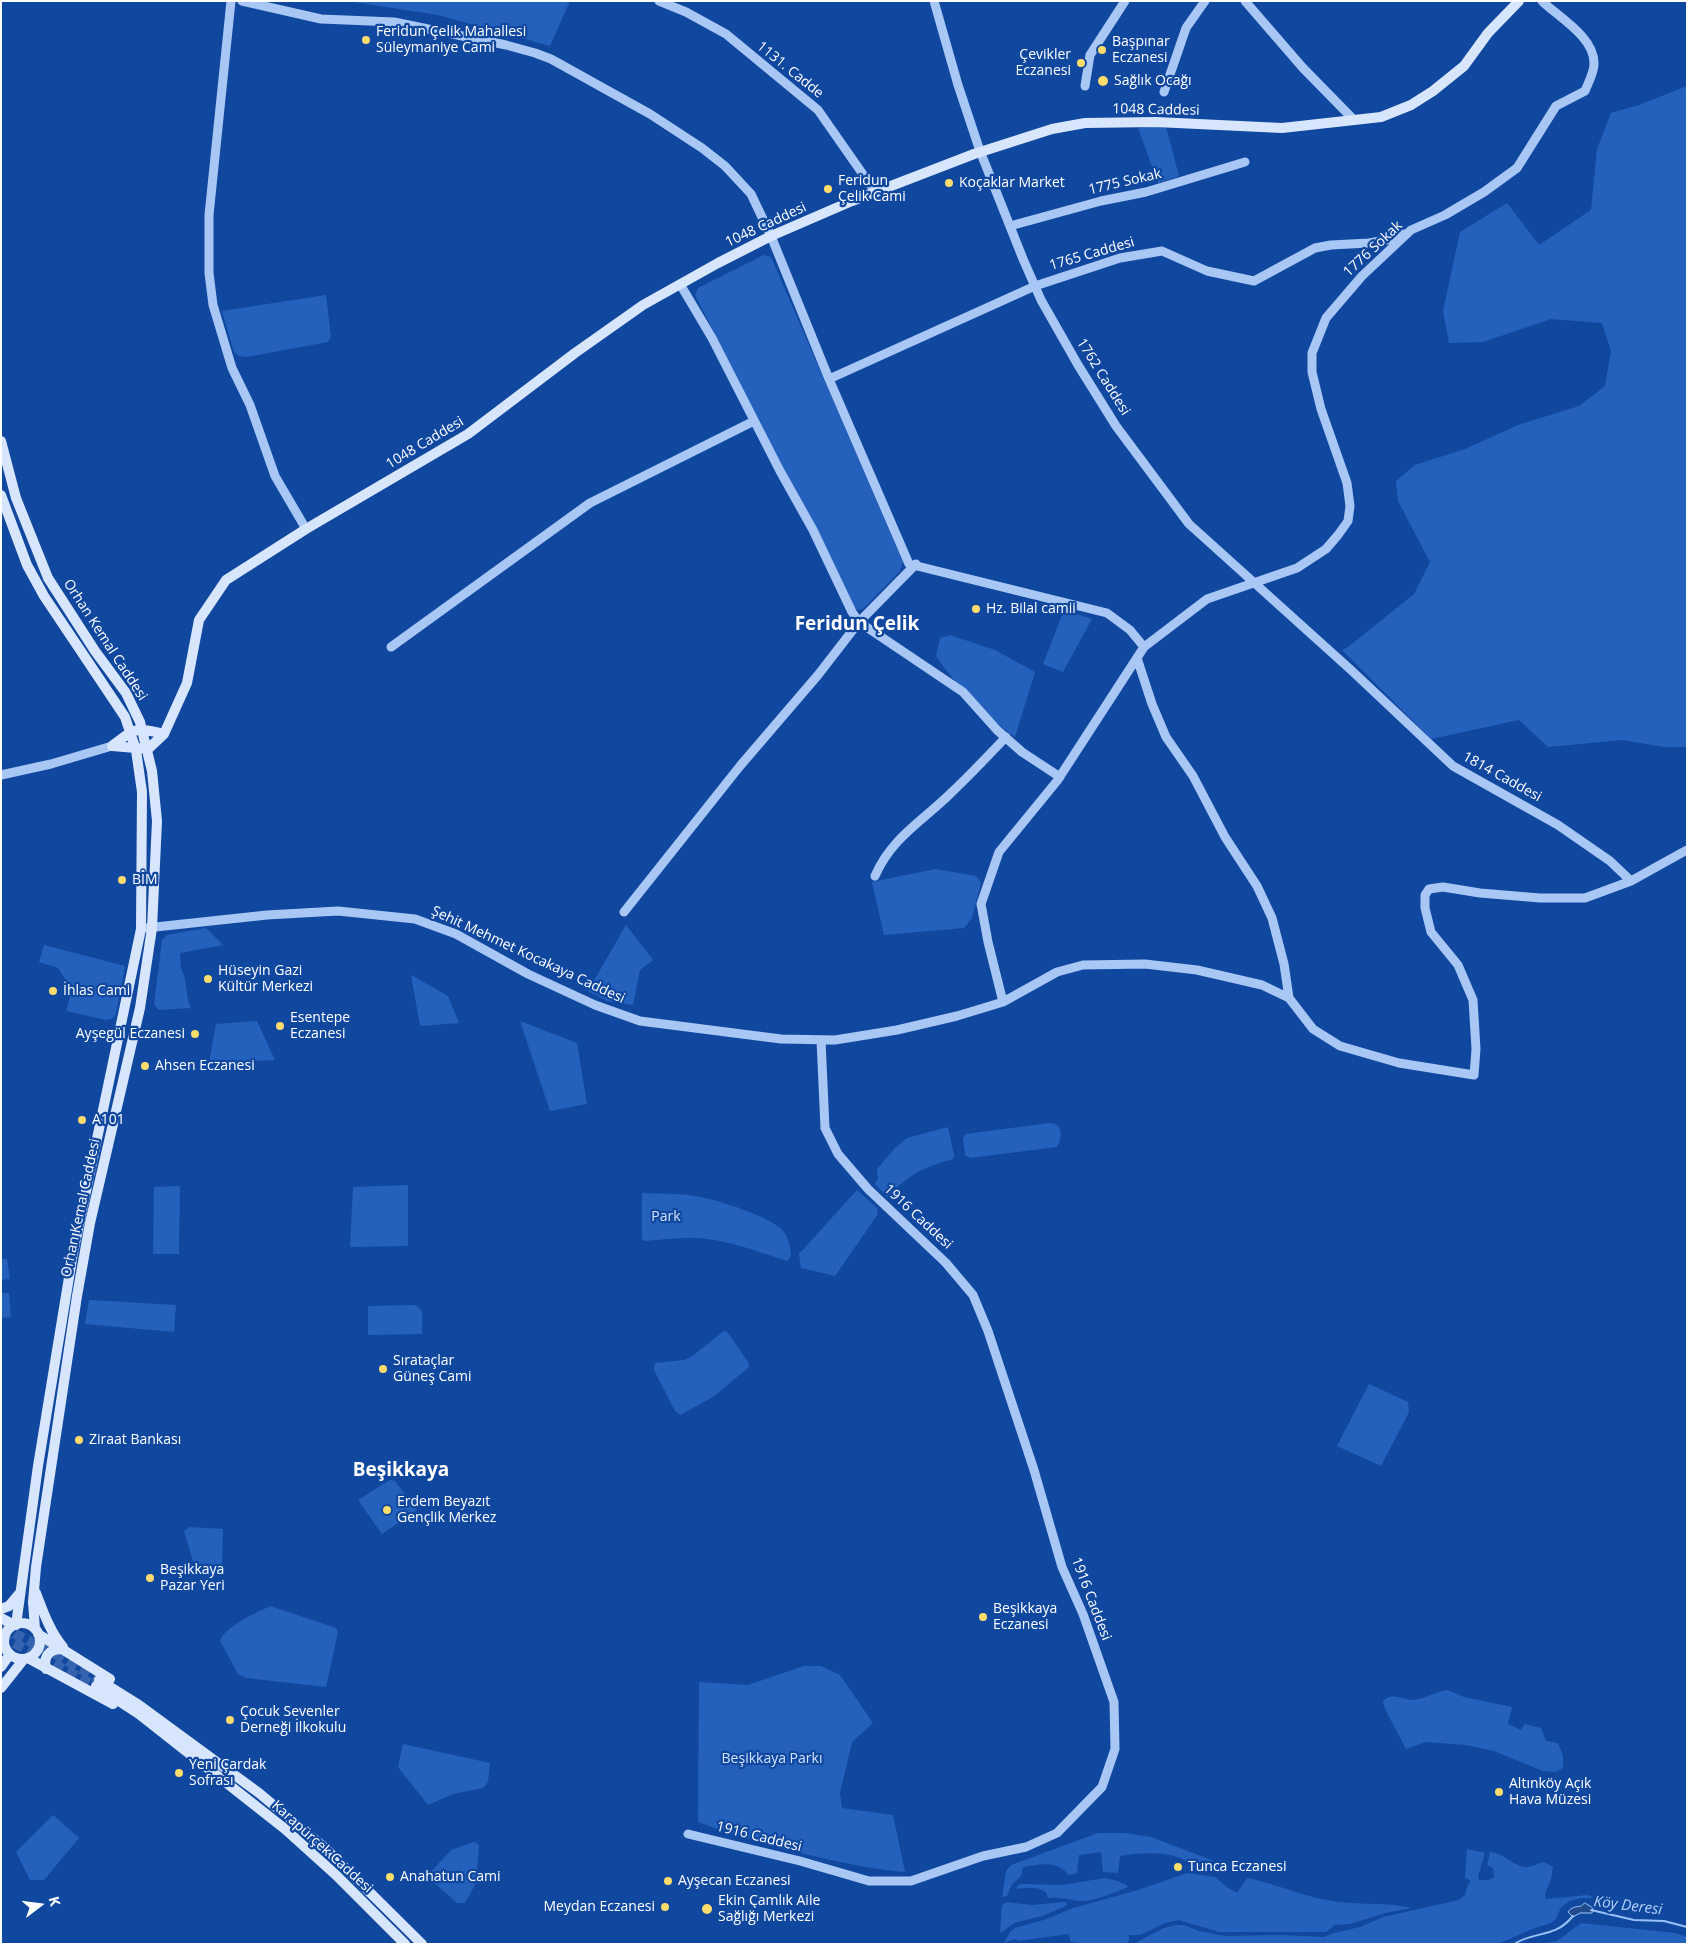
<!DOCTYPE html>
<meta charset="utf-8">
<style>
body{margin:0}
#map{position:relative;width:1688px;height:1945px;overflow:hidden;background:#11489f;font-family:"Open Sans",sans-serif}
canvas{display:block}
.frame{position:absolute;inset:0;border:2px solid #fff;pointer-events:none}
.north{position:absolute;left:15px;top:1880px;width:50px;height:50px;-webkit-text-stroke:4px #11489f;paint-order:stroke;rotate:75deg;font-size:14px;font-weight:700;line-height:20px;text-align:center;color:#fff}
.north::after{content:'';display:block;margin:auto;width:18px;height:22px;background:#fff;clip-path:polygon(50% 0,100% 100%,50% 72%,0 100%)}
</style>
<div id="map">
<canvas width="1688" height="1945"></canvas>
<div class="frame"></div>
<div class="north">K</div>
</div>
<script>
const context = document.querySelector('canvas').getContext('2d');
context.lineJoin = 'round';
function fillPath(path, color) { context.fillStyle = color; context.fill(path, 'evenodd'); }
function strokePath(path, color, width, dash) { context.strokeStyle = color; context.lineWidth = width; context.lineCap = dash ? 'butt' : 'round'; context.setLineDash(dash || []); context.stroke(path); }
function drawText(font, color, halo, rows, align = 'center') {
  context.font = font + ' "Open Sans",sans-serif'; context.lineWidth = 4.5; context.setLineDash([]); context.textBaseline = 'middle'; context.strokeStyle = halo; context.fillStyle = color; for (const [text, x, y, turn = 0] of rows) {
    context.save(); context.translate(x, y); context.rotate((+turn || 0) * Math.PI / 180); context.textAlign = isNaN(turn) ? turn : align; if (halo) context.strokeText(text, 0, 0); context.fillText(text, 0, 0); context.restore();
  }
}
const green = new Path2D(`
 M347 1H570L550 46 438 15Z
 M1687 86V747H1664L1622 740 1548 747 1519 720 1431 739 1342 650 1348 647 1414 594 1430 562 1398 501 1396 481 1415 465 1465 449 1518 425 1579 406 1605 386 1611 351 1602 323 1551 319 1483 342 1449 343 1443 311 1460 232 1507 203 1539 245 1591 210 1597 149 1611 113 1639 105Z
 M1166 127 1179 176 1158 183 1138 128Z
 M764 255 771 257 903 562 900 571 863 609 856 610 695 295 698 288Z
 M326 295 331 337 328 342 246 357 239 356 234 352 222 311Z
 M1064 610 1092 619 1063 672 1043 664Z
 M950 635 995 650 1035 672 1015 737C985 716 957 687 936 656L940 638Z
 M935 869 976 876 981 883 972 918 964 928 884 935 872 882Z
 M626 925 653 960 640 970 633 1005 607 1001 588 991Z
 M206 928 223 945 180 953 181 970C188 978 185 996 191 1008L159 1010 154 1005 162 940 167 935Z
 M44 945 125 966 116 1014 112 1019 106 1020 66 1011 72 990 58 968 39 962Z
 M411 975 448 996 459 1023 420 1026Z
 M257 1021 275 1060 209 1063 216 1024Z
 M520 1021 577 1043 587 1104 550 1111Z
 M1049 1123C1063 1123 1063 1137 1057 1147L970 1158 965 1155 963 1138 966 1134Z
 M948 1127 954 1155 953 1159C921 1168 910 1174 887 1197L875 1184 878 1178 877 1169 895 1148 907 1138Z
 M408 1185V1246L350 1247 353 1187Z
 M180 1186 179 1254H153L154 1187Z
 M857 1190 877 1208 878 1214 835 1276 801 1268 799 1254Z
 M642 1193C661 1194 682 1193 700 1197 718 1200 772 1217 783 1231 788 1237 791 1248 791 1256L787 1261C759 1252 725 1239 696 1238 680 1237 662 1240 645 1241L642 1239Z
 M1 1259H7L10 1279 1 1280Z
 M1 1293H9L11 1317 1 1318Z
 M89 1300 176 1305 174 1332 85 1324Z
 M416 1305 422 1311V1334L368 1335V1306Z
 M724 1331 728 1333 748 1362 749 1367 713 1397 680 1415 675 1411 654 1370 655 1363 684 1360 691 1357Z
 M1369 1384 1408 1402 1409 1412 1381 1466 1337 1446Z
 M390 1480 395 1481 417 1510 382 1534 358 1500Z
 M190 1527 223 1529 222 1567 197 1575 184 1531Z
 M270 1606 336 1628 338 1632 326 1687 246 1678 238 1674 220 1641C225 1626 256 1613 270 1606Z
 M804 1666H821L840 1675 873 1723 852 1742 840 1793 842 1808 893 1815 905 1872C877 1870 850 1864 822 1858 780 1848 739 1837 698 1822L699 1682 748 1685Z
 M1448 1690 1464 1697 1512 1707 1508 1724 1521 1730 1525 1724 1541 1728 1546 1741 1558 1743 1563 1756V1768L1555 1772 1543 1771 1494 1751 1466 1745 1426 1742 1406 1749 1386 1711 1383 1702C1390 1691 1403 1700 1413 1700 1426 1699 1436 1691 1448 1690Z
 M403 1744 490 1763 488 1782 483 1788 453 1794 428 1805 398 1767Z
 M53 1815 79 1838 44 1880H30L16 1852Z
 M1098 1833H1124L1151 1837 1214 1861H1201L1190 1866C1179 1849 1138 1853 1120 1856L1118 1873 1103 1872 1101 1852 1079 1855 1077 1873 1069 1875C1057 1860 1041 1864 1023 1867L1021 1876 1012 1884 1007 1896 1002 1897 1006 1871 1011 1865Z
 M474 1842 479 1845 476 1883 465 1903H457L430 1879 431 1872 451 1850Z
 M1467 1849 1485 1853 1478 1876 1479 1880H1488L1494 1877 1493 1868 1487 1865 1490 1852C1505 1853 1514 1868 1528 1867 1533 1866 1539 1863 1544 1862L1553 1867 1551 1879 1545 1894 1546 1899 1588 1895 1593 1897 1591 1898H1581L1570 1901 1561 1907 1556 1919 1551 1923 1532 1929 1498 1944H1133L1164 1928 1176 1925H1184L1199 1931 1225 1936 1283 1935 1324 1937 1334 1933 1360 1927 1383 1917 1459 1900 1465 1895 1468 1884 1470 1883V1880L1465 1878Z
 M1187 1873 1215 1877 1228 1888 1237 1893 1247 1878C1278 1884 1306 1898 1338 1902 1362 1905 1387 1902 1411 1908L1385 1913 1350 1924 1335 1925 1326 1932H1219L1179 1920 1165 1923 1140 1935H1129V1941L1125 1944H1076L1075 1942H1071L1068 1934 1018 1941 1015 1939 1004 1943 1010 1932 1015 1928 1047 1919 1073 1908 1138 1890Z
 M1105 1878 1118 1881 1128 1886 1126 1888C1114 1893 1092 1902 1080 1901 1068 1900 1062 1897 1048 1898L1046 1892C1036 1886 1027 1888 1016 1889L1018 1885 1022 1884 1062 1885Z
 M1006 1902 1032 1905 1065 1902 1067 1904 1066 1906 1042 1916 1014 1923 1001 1933 1000 1932 1002 1906Z
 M1581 1923 1675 1933 1687 1937V1944H1537L1557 1941Z`);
const water = new Path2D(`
 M1585 1903 1593 1908 1592 1913H1580L1573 1917 1568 1912C1571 1907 1576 1907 1581 1906Z`);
const stream = new Path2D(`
 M1591 1910 1634 1920 1664 1921 1687 1927
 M1514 1944C1537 1930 1554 1939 1573 1916`);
const secondaryTunnel = new Path2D(`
 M1 1627 59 1656 99 1680
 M1 1636 96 1686`);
const tertiary = new Path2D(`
 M231 1 209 215V273L213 305 232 368 250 405 275 476 306 529
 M242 1 321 19 394 22 506 45 535 53 551 59 650 114 702 148 725 166 751 194 771 236 829 379 909 564 1107 613 1130 630 1144 647
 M659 1 686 12 726 34 818 110 876 193
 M934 1 958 85 980 151 1023 259 1041 300 1078 365 1116 426 1189 524 1351 670 1453 766 1558 825 1610 861 1631 881
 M1245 1 1303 68 1354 120
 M1085 86 1090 55 1125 1
 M1164 92 1186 28 1205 1
 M1010 226 1101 201 1146 192 1245 162
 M680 284 712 338 780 471 813 530 852 612 859 622 963 692 997 730 1022 752 1060 777
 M829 379 1035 286 1120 258 1162 251 1207 271 1254 281 1315 248 1331 245 1369 243 1392 239 1404 234
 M391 647 590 503 754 421
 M1137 658 1152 704 1166 737 1193 776 1225 837 1257 886 1272 918 1284 964 1289 998
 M1 775 51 764 112 746
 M875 876C892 837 923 821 952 792 970 775 988 756 1006 737
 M624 912 740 766 818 675 859 622 916 564
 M146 928 267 915 338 911 415 919 456 934 528 974 595 1005 640 1021 781 1039 835 1040 897 1030 957 1016 1003 1002 1057 972 1083 965 1145 964 1197 970 1262 985 1289 998 1313 1029 1340 1046 1399 1063 1474 1075 1476 1049 1473 1000 1458 965 1431 932 1425 908V895L1429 889 1443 887 1480 893 1540 898H1585L1631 881 1687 850
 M1003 1002 988 942 981 904 999 852 1057 781 1144 647 1207 599 1297 568 1326 549 1338 535 1348 521 1350 506 1347 483 1321 409 1312 372V353L1326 318 1362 276 1411 230 1445 215 1484 192 1517 168 1556 106 1585 91C1588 83 1594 73 1594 64 1595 37 1558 17 1542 1
 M688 1834 800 1861 869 1881H911L983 1856 1026 1847 1057 1833 1102 1787 1115 1749 1114 1702 1083 1614 1062 1567 1034 1470 988 1331 973 1295 946 1263 868 1189 838 1154 825 1128 821 1040`);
const secondary = new Path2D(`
 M1 441 16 498 48 578 95 651 126 693 140 722 152 771 157 821 152 928 140 1008 90 1223 77 1296 36 1567 33 1602 35 1629
 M1 495 27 565 44 596 125 717 136 750 142 792 141 929 73 1253 38 1466 16 1625
 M112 746 148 749 164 734 187 683 199 620 226 580 306 529 468 434 575 353 643 305 718 263 771 236 852 201 974 154 1052 129 1085 123 1156 122 1282 128 1381 117 1411 105 1433 91 1464 66 1488 33 1519 1
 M112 746C135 728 135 727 164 734
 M36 1593C43 1611 50 1632 63 1647
 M1 1609 9 1606 19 1594
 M1 1618 14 1625
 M4 1641a18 18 0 1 1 36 0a18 18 0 1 1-36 0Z
 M38 1634 110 1679
 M28 1658 113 1704
 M1 1667 10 1654
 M46 1669C43 1657 49 1649 61 1649
 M99 1680 139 1705 259 1793 325 1848 422 1944
 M96 1686 139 1714 285 1829 336 1875 405 1944
 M1 1688 24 1659`);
const markers = [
 [366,40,5,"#ffdc6b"],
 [1102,50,5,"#ffdc6b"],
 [1081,63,5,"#ffdc6b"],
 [1103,81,6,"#ffdc6b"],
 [949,183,5,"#ffdc6b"],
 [828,189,5,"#ffdc6b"],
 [976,609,5,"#ffdc6b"],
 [122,880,5,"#ffdc6b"],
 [208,979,5,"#ffdc6b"],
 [53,991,5,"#ffdc6b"],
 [280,1026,5,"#ffdc6b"],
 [195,1034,5,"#ffdc6b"],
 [145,1066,5,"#ffdc6b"],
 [82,1120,5,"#ffdc6b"],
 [383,1369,5,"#ffdc6b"],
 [79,1440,5,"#ffdc6b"],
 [387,1510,5,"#ffdc6b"],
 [150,1578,5,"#ffdc6b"],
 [983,1617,5,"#ffdc6b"],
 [230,1720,5,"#ffdc6b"],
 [179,1773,5,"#ffdc6b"],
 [1499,1792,5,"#ffdc6b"],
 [1178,1867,5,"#ffdc6b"],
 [390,1877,5,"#ffdc6b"],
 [668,1881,5,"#ffdc6b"],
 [665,1907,5,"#ffdc6b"],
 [707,1909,6,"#ffdc6b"]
];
const poiNames = [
 ["Feridun Çelik Mahallesi",376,32],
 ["Süleymaniye Cami",376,48],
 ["Başpınar",1112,42],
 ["Eczanesi",1112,58],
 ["Çevikler",1071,55,"right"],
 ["Eczanesi",1071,71,"right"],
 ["Sağlık Ocağı",1114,81],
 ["Feridun",838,181],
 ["Çelik Cami",838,197],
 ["Koçaklar Market",959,183],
 ["Hz. Bilal camii",986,609],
 ["BİM",132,880],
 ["Hüseyin Gazi",218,971],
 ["Kültür Merkezi",218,987],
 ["İhlas Cami",63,991],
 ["Esentepe",290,1018],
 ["Eczanesi",290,1034],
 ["Ayşegül Eczanesi",185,1034,"right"],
 ["Ahsen Eczanesi",155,1066],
 ["A101",92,1120],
 ["Sırataçlar",393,1361],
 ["Güneş Cami",393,1377],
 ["Ziraat Bankası",89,1440],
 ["Erdem Beyazıt",397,1502],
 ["Gençlik Merkez",397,1518],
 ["Beşikkaya",160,1570],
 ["Pazar Yeri",160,1586],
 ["Beşikkaya",993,1609],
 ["Eczanesi",993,1625],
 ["Çocuk Sevenler",240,1712],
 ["Derneği İlkokulu",240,1728],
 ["Yeni Çardak",189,1765],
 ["Sofrası",189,1781],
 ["Altınköy Açık",1509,1784],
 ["Hava Müzesi",1509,1800],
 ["Tunca Eczanesi",1188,1867],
 ["Anahatun Cami",400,1877],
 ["Ayşecan Eczanesi",678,1881],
 ["Ekin Çamlık Aile",718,1901],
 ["Sağlığı Merkezi",718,1917],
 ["Meydan Eczanesi",655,1907,"right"]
];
const streetNames = [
 ["1131. Cadde",790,70,39],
 ["1048 Caddesi",1156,110,1],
 ["1775 Sokak",1125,182,-13],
 ["1048 Caddesi",766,225,-25],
 ["1776 Sokak",1373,249,-43],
 ["1765 Caddesi",1092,254,-16],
 ["1762 Caddesi",1103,377,58],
 ["1048 Caddesi",425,443,-31],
 ["Orhan Kemal Caddesi",105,640,57],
 ["1814 Caddesi",1502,777,29],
 ["Şehit Mehmet Kocakaya Caddesi",528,955,25],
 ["Orhan Kemal Caddesi",81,1208,-78],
 ["1916 Caddesi",918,1217,43],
 ["1916 Caddesi",1091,1599,69],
 ["1916 Caddesi",759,1837,14],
 ["Karapürçek Caddesi",322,1847,42]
];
const parkNames = [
 ["Park",666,1217],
 ["Beşikkaya Parkı",772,1759]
];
const waterNames = [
 ["Köy Deresi",1628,1906,7]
];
const districtNames = [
 ["Feridun Çelik",857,625],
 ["Beşikkaya",401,1471]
];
fillPath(green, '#2461bd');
fillPath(water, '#224b8c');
strokePath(water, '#99c1f8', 1);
strokePath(stream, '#99c1f8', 2);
strokePath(secondaryTunnel, '#3563ad', 10, [10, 5]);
strokePath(tertiary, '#a8c7f5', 9);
strokePath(secondary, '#d8e6fd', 10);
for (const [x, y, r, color] of markers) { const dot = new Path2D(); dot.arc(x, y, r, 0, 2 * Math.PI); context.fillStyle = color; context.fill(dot); strokePath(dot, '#11489f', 2); }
drawText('14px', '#fff', '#11489f', poiNames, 'left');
drawText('14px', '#fff', '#11489f', streetNames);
drawText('14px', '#d0e3fe', '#11489f', parkNames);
drawText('italic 15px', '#b4d1fb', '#11489f', waterNames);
drawText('bold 19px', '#fff', '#11489f', districtNames);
</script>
